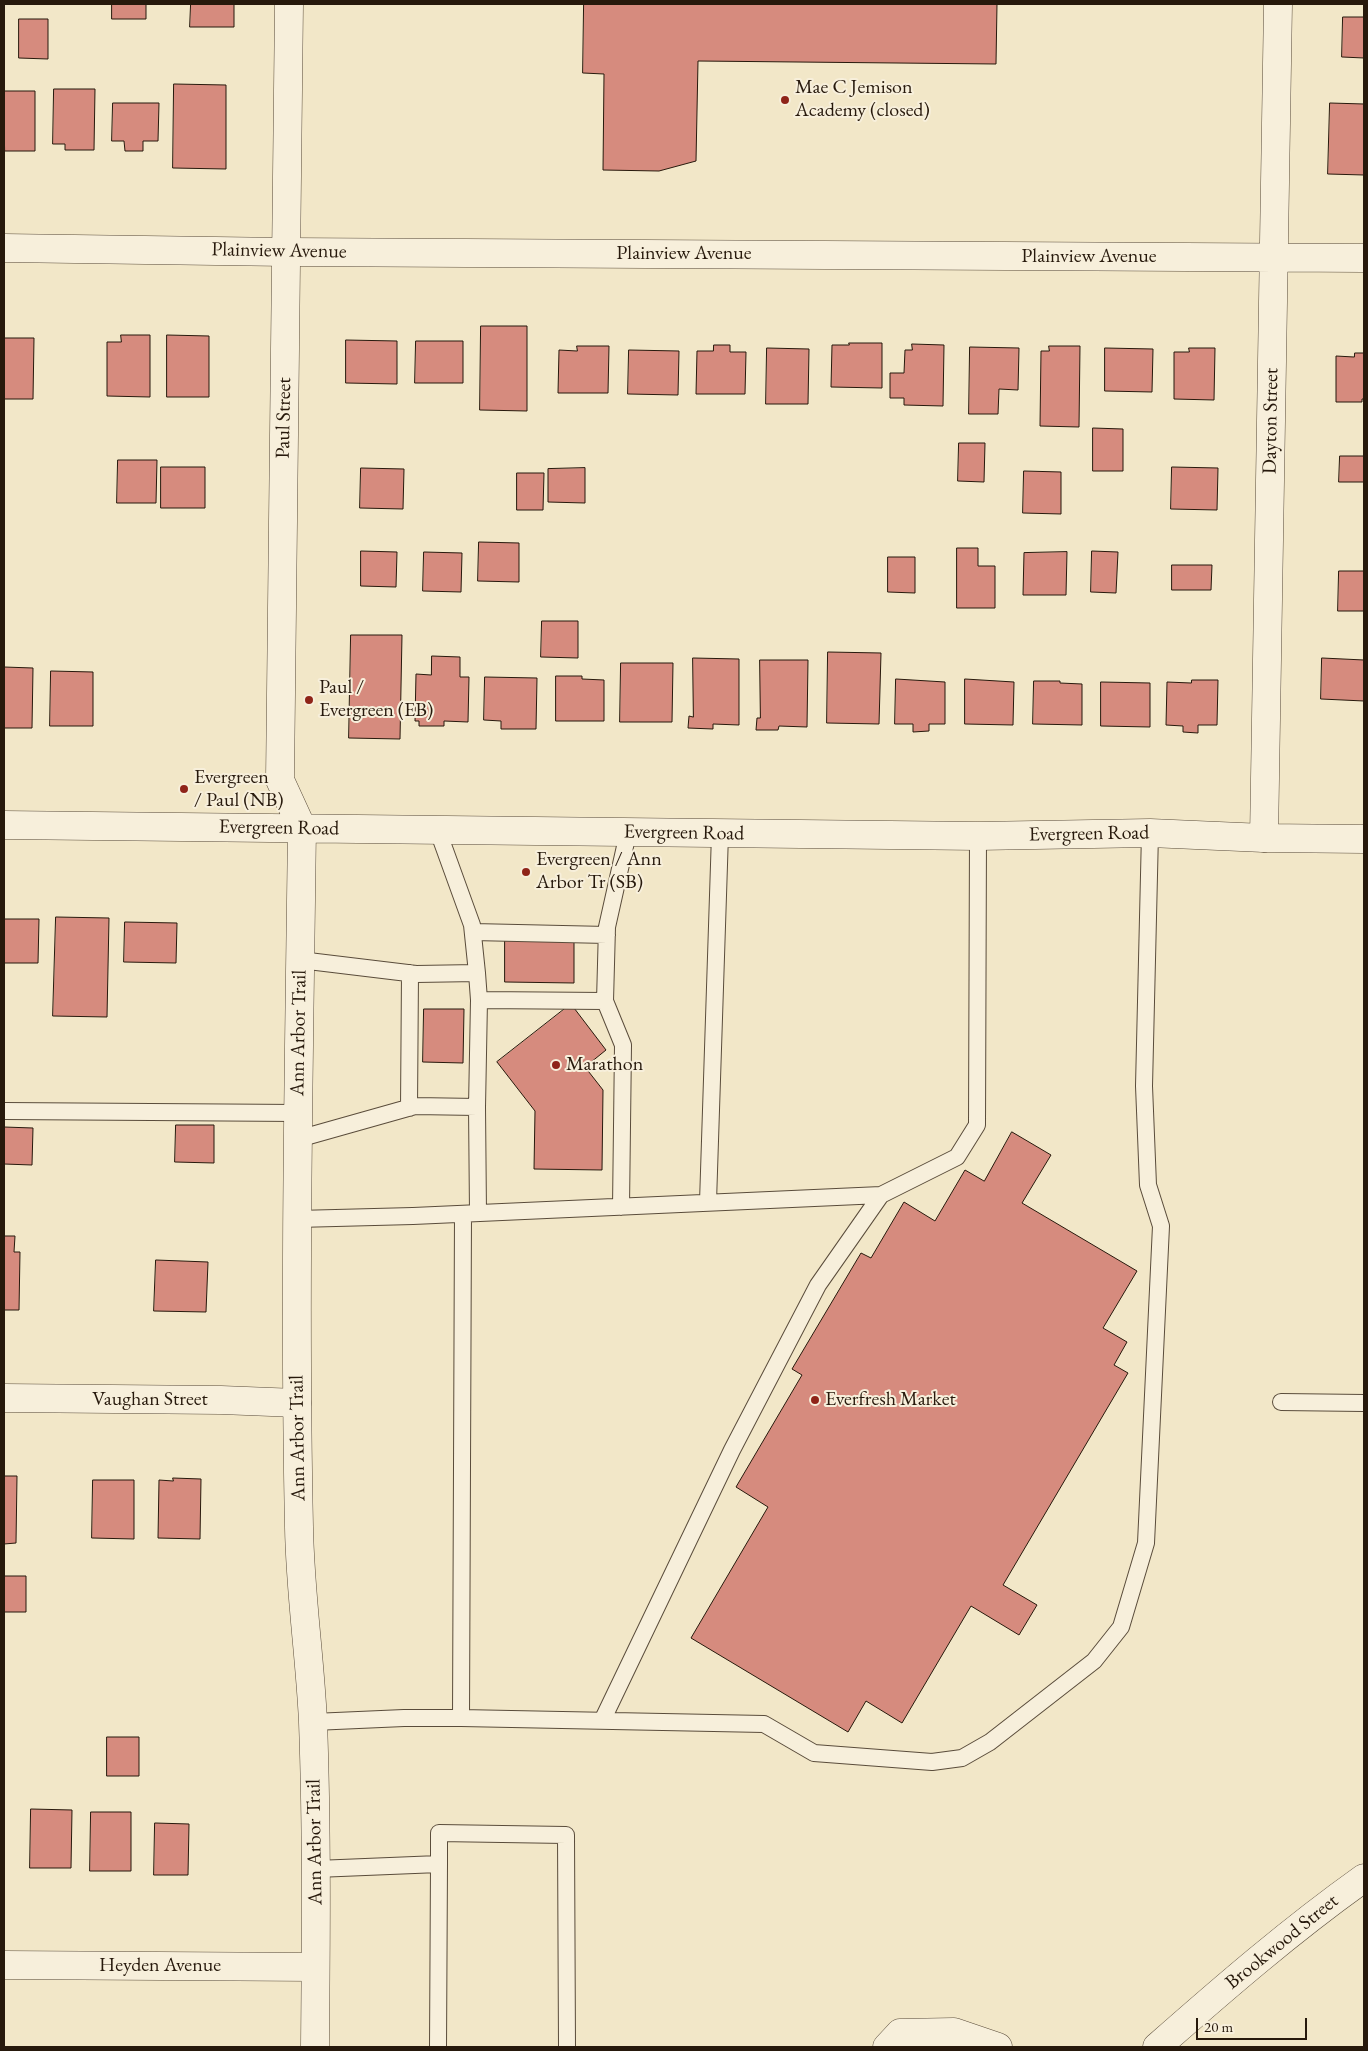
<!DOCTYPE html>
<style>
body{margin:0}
#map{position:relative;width:1368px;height:2051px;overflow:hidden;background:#f2e7c8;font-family:"EB Garamond",serif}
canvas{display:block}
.frame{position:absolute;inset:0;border:5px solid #27190c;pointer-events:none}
.scale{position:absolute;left:1196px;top:2018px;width:111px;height:22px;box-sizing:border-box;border:2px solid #27190c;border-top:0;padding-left:6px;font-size:15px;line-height:18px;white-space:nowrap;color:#27190c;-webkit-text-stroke:4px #f7efdb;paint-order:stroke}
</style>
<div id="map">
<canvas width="1368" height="2051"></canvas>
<div class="frame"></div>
<div class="scale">20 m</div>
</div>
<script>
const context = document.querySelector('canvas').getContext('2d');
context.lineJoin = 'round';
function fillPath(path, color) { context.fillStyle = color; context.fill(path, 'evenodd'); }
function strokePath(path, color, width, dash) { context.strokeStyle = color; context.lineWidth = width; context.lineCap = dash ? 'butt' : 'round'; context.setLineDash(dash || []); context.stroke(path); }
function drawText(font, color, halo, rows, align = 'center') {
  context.font = font + ' "EB Garamond",serif'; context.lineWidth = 4; context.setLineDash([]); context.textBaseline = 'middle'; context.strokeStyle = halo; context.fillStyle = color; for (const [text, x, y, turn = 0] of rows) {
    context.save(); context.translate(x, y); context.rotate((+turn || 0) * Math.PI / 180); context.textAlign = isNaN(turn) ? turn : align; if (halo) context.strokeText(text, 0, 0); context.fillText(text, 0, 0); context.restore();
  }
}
const building = new Path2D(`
 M112 4H146V19H112Z
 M191 4H234V27H190Z
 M584 4H997L996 64 698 61 696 161 659 171 603 170 604 74 583 73Z
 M1343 17H1364V58L1342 57Z
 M19 19H48V59L19 58Z
 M174 84 226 85V169L173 168Z
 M54 89H95L94 150H65V144H53Z
 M4 91H35V151H5Z
 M113 103H159L158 141H143V151H125L124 141H112Z
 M1330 103 1364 104V175L1328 174Z
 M481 326H527V411L480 410Z
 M121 335H150V397L107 396V342H121Z
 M167 335 209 336V397H167Z
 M4 338H34L33 399H4Z
 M346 340 397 341V384L346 383Z
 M416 341H463V383H415Z
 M849 343H882V388L831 387 832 345H849Z
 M912 344 944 345 943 406 904 405V398H890V373H904L905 350H912Z
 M714 345H730V352H746L745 394H696L697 351H713Z
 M577 346H609L608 393H558L559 350 577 351Z
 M1049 346H1080L1079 427 1040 426 1041 351H1049Z
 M970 347 1019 348 1018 390 999 389 998 414H969Z
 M767 348 809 349 808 404H766Z
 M1105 348 1153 349 1152 392 1105 391Z
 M1189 348H1215L1214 400 1174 399V352H1189Z
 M629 350 679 351 678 395 628 394Z
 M1355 353H1364V399H1362V402H1336V356L1354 357Z
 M1093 428 1123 429V471H1093Z
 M959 443H985L984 482 958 481Z
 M1340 456H1364V482H1339Z
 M118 460H157L156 503H117Z
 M161 467H205V508H161Z
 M1172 467 1218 468 1217 510 1171 509Z
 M361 468 404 469 403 509 360 508Z
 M585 468V503L548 502V469Z
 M1024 471 1061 472V514L1023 513Z
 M517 473H544L543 510H517Z
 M479 542 519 543V582L478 581Z
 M957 548H978V566H995V608H957Z
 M361 551 397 552 396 587 361 586Z
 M1092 551 1118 552 1116 593 1091 592Z
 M424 552 462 553 461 592 423 591Z
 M1067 552 1066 595H1023L1024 553Z
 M888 557H915V593L888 592Z
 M1172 565H1212L1211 590H1172Z
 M1339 571H1364V611H1338Z
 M542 621H578V658L541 657Z
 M351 635H402L400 739 349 738Z
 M828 652 881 653 879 724 827 723Z
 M432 656 460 657V677H469L468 722 444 721V726H419V721H415L416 674 431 675Z
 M693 658 739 659V725L713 724V729L688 728 689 716 693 717Z
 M1322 658 1364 660V701L1321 699Z
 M760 660H808L807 727 779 726 778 730H756L757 718H760Z
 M621 663H673L672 722H620Z
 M4 667 33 668 32 728H4Z
 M51 671 93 672V726H50Z
 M556 676H582V679L604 680V721H556Z
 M485 677 537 678 536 729H501V721L484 720Z
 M896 679 945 682V724H929V731L913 732V724H895Z
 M965 679 1014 682 1013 725 965 724Z
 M1192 680H1218L1217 725H1198V733L1183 732V726L1166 725 1167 682 1191 683Z
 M1034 681H1060V683L1082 684V725L1033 724Z
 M1101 682 1150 683V727L1101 726Z
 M56 917 109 918 107 1017 53 1016Z
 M4 919H39L38 963H4Z
 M125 922 177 923 176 963 124 962Z
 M505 940 574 941V983L505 982Z
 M571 1004 606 1050 585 1067 603 1090 602 1170 534 1169 535 1111 497 1062Z
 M424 1009H464L463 1063 423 1062Z
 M176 1125H214V1163L175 1162Z
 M4 1127 33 1128 32 1165 4 1164Z
 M1012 1132 1051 1155 1022 1203 1137 1271 1103 1328 1127 1342 1114 1365 1128 1373 1003 1585 1037 1605 1019 1635 971 1606 902 1723 866 1701 848 1732 691 1638 768 1507 736 1487 802 1375 792 1369 861 1253 871 1258 904 1202 935 1221 965 1170 984 1181Z
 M4 1236H15L14 1252H20L19 1310H4Z
 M156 1260 208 1262 206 1312 154 1311Z
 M4 1476H17L16 1543 4 1544Z
 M173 1478 201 1479 200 1539 158 1538 159 1480 173 1481Z
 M93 1480H134V1539L92 1538Z
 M4 1576H26V1612H4Z
 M107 1737H139V1776H107Z
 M31 1809 72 1810 71 1868H30Z
 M91 1812H131V1871H90Z
 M155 1823 189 1824 188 1875H154Z`);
const service = new Path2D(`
 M438 831 472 925 477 973
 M473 932 607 935
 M479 1000 605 1001 607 927 628 833
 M605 1001 623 1045 621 1207
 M477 1107 478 1213
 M409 1108 410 973
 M4 1111 298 1113
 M298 1139 415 1106 477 1107 479 1000 477 973 416 974 300 960
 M708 1202 720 834
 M297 1219 413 1216 881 1195 957 1157 977 1125 978 836
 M1281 1402 1364 1403
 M461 1718 463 1214
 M602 1721 732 1450 818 1285 881 1195
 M313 1722 404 1718H461L764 1724 814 1753 932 1762 962 1758 990 1742 1094 1661 1121 1627 1146 1543 1161 1226 1148 1185 1144 1086 1150 833
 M439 1864V1833L566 1835 567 2047
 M316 1869 439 1864 438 2047`);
const minor = new Path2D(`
 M4 248 286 252 1364 258
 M1264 838 1278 4
 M4 1398 221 1400 297 1403
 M4 1965 315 1967
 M887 2047 900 2033 954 2032 998 2047
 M1157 2047C1224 1988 1291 1930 1364 1878`);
const tertiary = new Path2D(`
 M289 4 280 780 302 828C299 1061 294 1294 299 1527 300 1592 310 1657 313 1722 317 1831 316 1939 315 2047
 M4 825 978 836 1150 833 1264 838 1364 839`);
const markers = [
 [785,100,5,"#8f2418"],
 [309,700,5,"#8f2418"],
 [184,789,5,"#8f2418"],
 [526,872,5,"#8f2418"],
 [556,1065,5,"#8f2418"],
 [815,1400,5,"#8f2418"]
];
const poiNames = [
 ["Mae C Jemison",795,88],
 ["Academy (closed)",795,111],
 ["Paul /",319,688],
 ["Evergreen (EB)",319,711],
 ["Evergreen",194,778],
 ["/ Paul (NB)",194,801],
 ["Evergreen / Ann",536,860],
 ["Arbor Tr (SB)",536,883],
 ["Marathon",566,1065],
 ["Everfresh Market",825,1400]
];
const streetNames = [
 ["Plainview Avenue",279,251,1],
 ["Plainview Avenue",684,254],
 ["Plainview Avenue",1089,257],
 ["Paul Street",284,418,-89],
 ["Dayton Street",1271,421,-89],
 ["Evergreen Road",279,828,1],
 ["Evergreen Road",684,833,1],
 ["Evergreen Road",1089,834,-1],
 ["Ann Arbor Trail",299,1033,-89],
 ["Vaughan Street",150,1400],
 ["Ann Arbor Trail",298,1438,-91],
 ["Ann Arbor Trail",315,1842,-91],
 ["Brookwood Street",1282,1942,-39],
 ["Heyden Avenue",160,1966]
];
fillPath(building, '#d68b7e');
strokePath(building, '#27190c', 1);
strokePath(service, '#5a4c3b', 18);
strokePath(minor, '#5a4c3b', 29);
strokePath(tertiary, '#5a4c3b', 29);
strokePath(service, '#f7efdb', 16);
strokePath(minor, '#f7efdb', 28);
strokePath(tertiary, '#f7efdb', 28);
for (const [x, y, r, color] of markers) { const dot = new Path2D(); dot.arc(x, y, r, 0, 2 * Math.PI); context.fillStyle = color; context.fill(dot); strokePath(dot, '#f7efdb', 2); }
drawText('20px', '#27190c', '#f7efdb', poiNames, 'left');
drawText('20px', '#27190c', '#f7efdb', streetNames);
</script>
